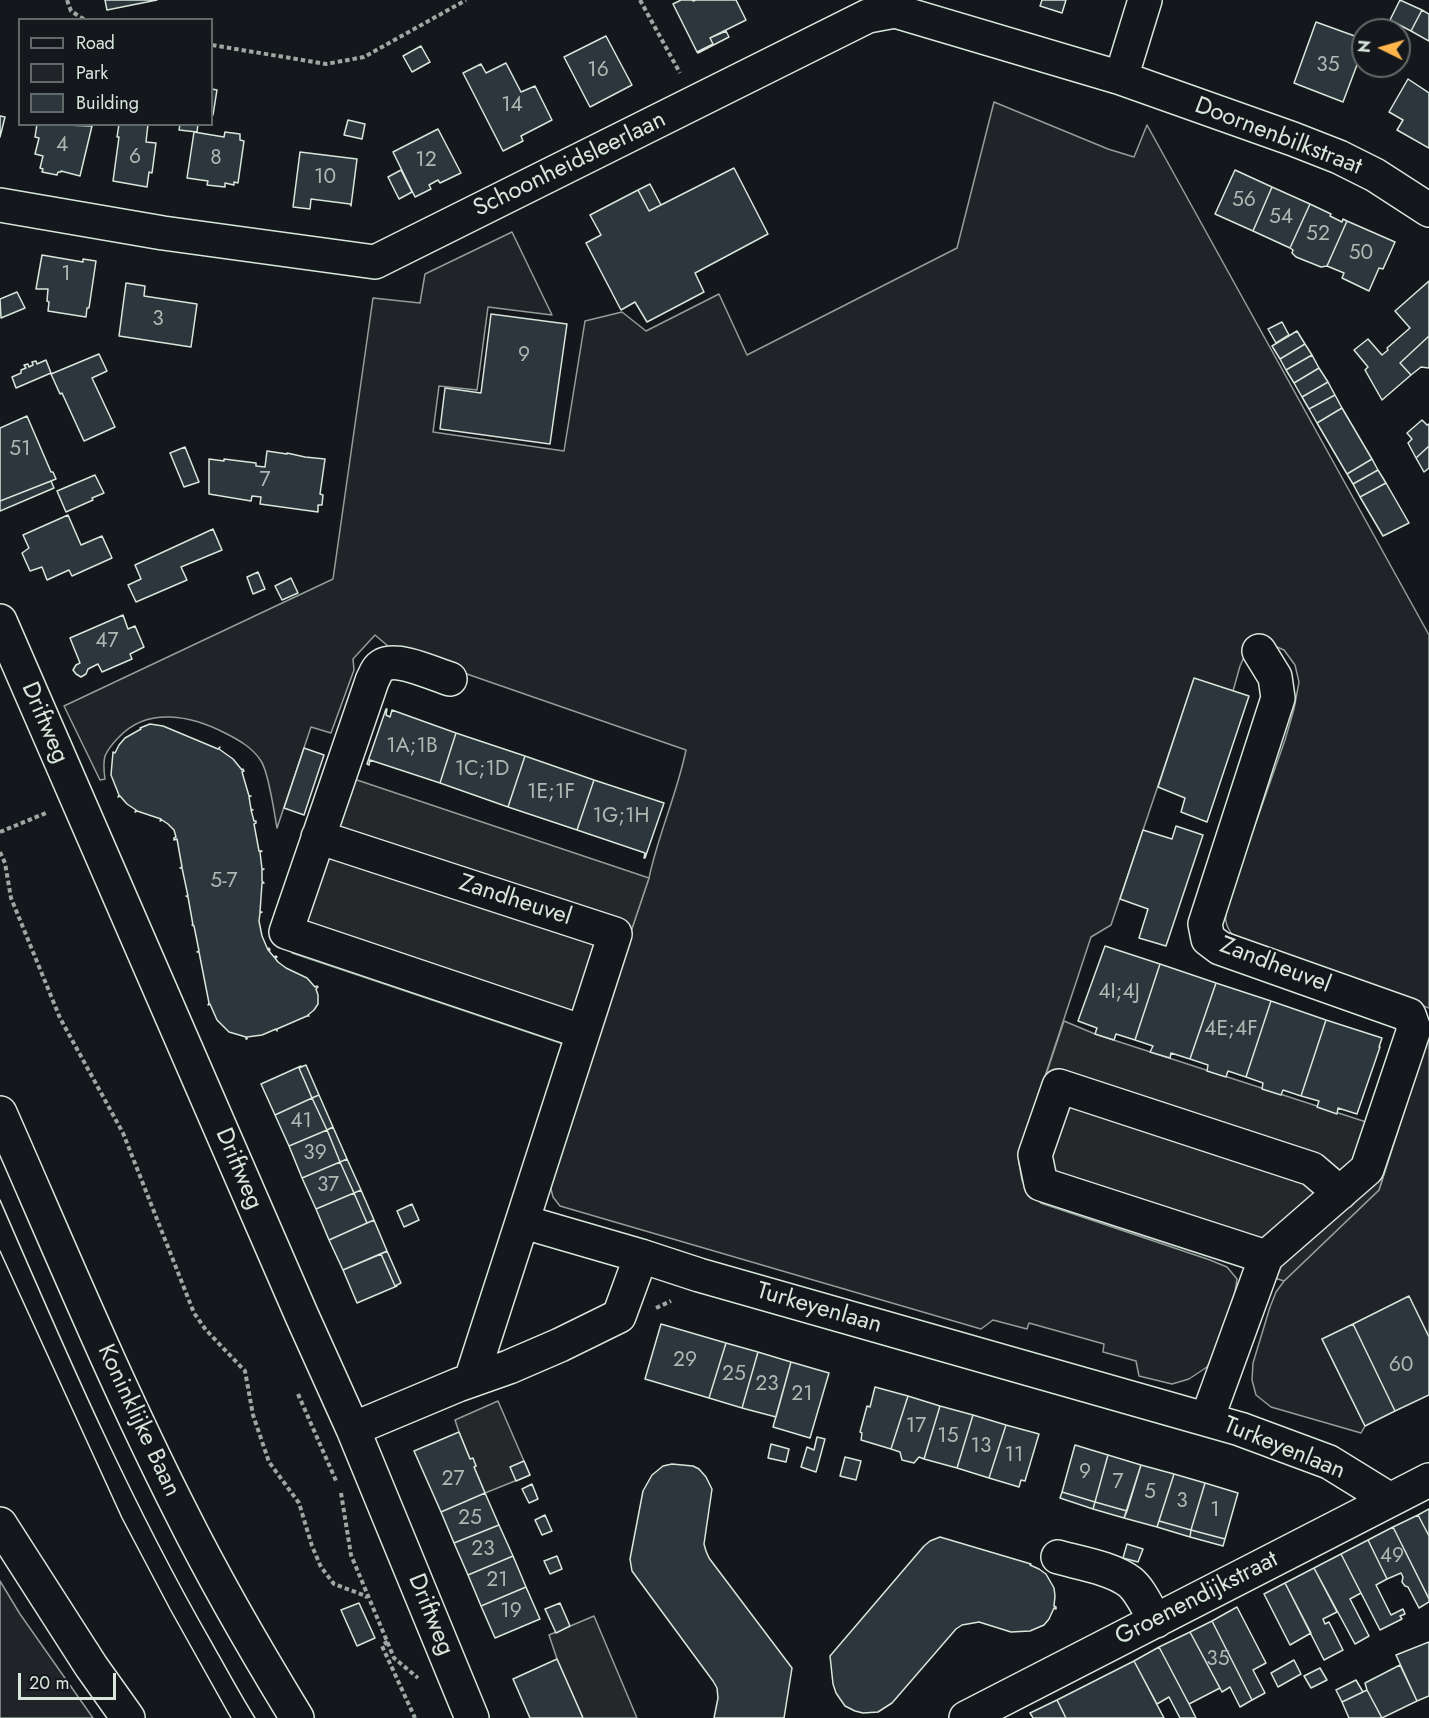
<!DOCTYPE html>
<style>
body{margin:0}
#map{position:relative;width:1429px;height:1718px;overflow:hidden;background:#14181c;font-family:Jost,sans-serif}
canvas{display:block}
.legend{position:absolute;left:18px;top:18px;width:195px;height:108px;box-sizing:border-box;background:#14181c;border:2px solid #626a69;margin:0;padding:8px 10px;list-style:none;font-size:18px;color:#d8e6dc}
.legend li{display:flex;align-items:center;gap:12px;height:30px}
.legend b{width:30px;border:2px solid #626a69}
.north{position:absolute;left:1351px;top:18px;width:60px;height:60px;box-sizing:border-box;background:#14181c;border:2px solid #626a69;border-radius:50%;rotate:275deg;font-size:16px;font-weight:700;line-height:24px;text-align:center;color:#d8e6dc}
.north::after{content:'';display:block;margin:auto;width:21px;height:27px;background:#ffb74d;clip-path:polygon(50% 0,100% 100%,50% 72%,0 100%)}
.scale{position:absolute;left:18px;top:1673px;width:98px;height:27px;box-sizing:border-box;border:3px solid #d8e6dc;border-top:0;padding-left:8px;font-size:18px;line-height:21px;white-space:nowrap;color:#d8e6dc;-webkit-text-stroke:4px #14181c;paint-order:stroke}
</style>
<div id="map">
<canvas width="1429" height="1718"></canvas>
<ul class="legend">
<li><b style="height:8px;background:#14181c"></b>Road</li>
<li><b style="height:16px;background:#202428"></b>Park</li>
<li><b style="height:16px;background:#2c363c"></b>Building</li>
</ul>
<div class="north">N</div>
<div class="scale">20 m</div>
</div>
<script>
const context = document.querySelector('canvas').getContext('2d');
context.lineJoin = 'round';
function fillPath(path, color) { context.fillStyle = color; context.fill(path, 'evenodd'); }
function strokePath(path, color, width, dash) { context.strokeStyle = color; context.lineWidth = width; context.lineCap = dash ? 'butt' : 'round'; context.setLineDash(dash || []); context.stroke(path); }
function drawText(font, color, halo, rows, align = 'center') {
  context.font = font + ' Jost,sans-serif'; context.lineWidth = 4.5; context.setLineDash([]); context.textBaseline = 'middle'; context.strokeStyle = halo; context.fillStyle = color; for (const [text, x, y, turn = 0] of rows) {
    context.save(); context.translate(x, y); context.rotate((+turn || 0) * Math.PI / 180); context.textAlign = isNaN(turn) ? turn : align; if (halo) context.strokeText(text, 0, 0); context.fillText(text, 0, 0); context.restore();
  }
}
const green = new Path2D(`
 M994 102 1108 149 1134 157 1147 125 1429 635V1008L1235 938C1222 923 1225 916 1229 899L1285 740 1294 709 1299 682 1295 665 1284 650 1253 637 1240 666 1233 691 1194 679 1111 925 1091 937 1023 1143 1041 1203 1210 1260 1227 1267 1237 1279 1235 1292 1216 1351 1207 1367 1189 1379 1172 1384 1139 1376 1136 1361 1103 1352 1104 1344 1029 1323 1027 1329 993 1320 981 1329 560 1206 553 1197 550 1185 590 1053 649 878C658 835 677 794 686 750L389 647 375 635 353 659 354 670 331 733 311 727 277 828C274 812 269 773 261 761 253 748 239 740 225 733 192 716 148 706 119 737 114 742 108 749 105 756 103 763 104 772 105 779L100 780 64 706 333 579 373 298 420 303 425 274 512 232 552 315 488 307 477 390 439 386 433 432 564 451 585 321 622 312 646 331 719 294 747 355 957 248Z
 M1429 1034V1337L1322 1339 1365 1426 1361 1433 1271 1407 1256 1395 1252 1380 1253 1363 1270 1307 1276 1292 1284 1281 1379 1190Z
 M0 1581 20 1614 93 1718H0Z`);
const parking = new Path2D(`
 M351 778 649 878 590 1053 292 953Z
 M1064 1021 1095 1034 1397 1132 1379 1190 1284 1281 1041 1203 1028 1192 1022 1180 1019 1163 1023 1143Z
 M498 1401 530 1475 485 1493 474 1467 476 1466 473 1459H470L459 1432 455 1420Z
 M594 1616 637 1718H583L557 1659 549 1635Z`);
const building = new Path2D(`
 M105 0H157L107 10Z
 M681 0H692L693 1 696 0H736L746 20 710 38 713 44 697 52 673 4Z
 M1042 0H1066L1062 13 1040 6Z
 M1400 0 1422 10 1411 31 1390 20Z
 M1422 10 1429 14V41L1411 31Z
 M1316 22 1363 39V49L1343 102 1294 83Z
 M726 31 729 37 698 53 697 52 713 44 710 38Z
 M606 36 632 85 590 107 564 57Z
 M421 46 430 62 412 72 403 56Z
 M506 63 521 92 535 86 552 120 521 136 523 141 503 151 463 73 481 64 486 73Z
 M1408 79 1429 93V148L1397 130 1403 120 1389 112Z
 M212 89 217 90 213 115 212 114Z
 M0 116 5 117 0 137Z
 M348 120 365 124 362 139 344 135Z
 M37 124 92 126 80 176 61 171V172H58L57 175 42 172 43 169 40 168 43 156 35 154 39 138 35 137Z
 M119 124H148L146 142 156 143 152 173 149 172 147 187 113 181 119 137H117Z
 M180 124H198L197 132 179 130Z
 M438 129 461 173 440 183 438 180 429 185 431 189 415 197 393 152Z
 M194 132 224 137 225 132 240 134V140L244 141 238 183 234 182V185L225 183V187L207 185 208 181 187 178Z
 M300 152 357 159 351 206 350 204 311 199 310 209 293 207Z
 M734 168 768 234 695 273 704 292 647 322 635 302 621 310 586 243 601 235 590 215 638 190 649 211Z
 M401 170 412 192 399 199 388 177Z
 M1235 170 1272 187 1253 231 1215 214Z
 M650 184 661 205 649 211 638 190Z
 M1272 187 1310 204 1290 248 1253 231Z
 M1310 204 1331 214 1330 216 1342 222 1343 219 1347 221 1327 266 1321 267 1296 257 1292 253 1293 250 1290 248Z
 M1347 221 1395 242 1383 269 1379 268 1369 291 1342 278 1344 273 1327 266Z
 M42 255 83 262V259L96 261 89 308H87L86 317 48 311 49 302 47 301 48 289H36Z
 M1429 281V336L1400 363 1411 375 1382 400 1365 370 1368 367 1354 350 1368 339 1382 355 1388 350 1387 348 1410 328 1395 311Z
 M126 283 145 286 144 296 197 304 191 347 119 336Z
 M17 292 25 308 1 318 0 299Z
 M491 314 567 324 550 444 440 429 445 388 481 393Z
 M1282 322 1289 335 1276 343 1268 329Z
 M1297 331 1305 344 1280 359 1272 346Z
 M1429 336V368L1421 367 1411 375 1400 363Z
 M1305 344 1312 355 1286 370 1280 359Z
 M99 354 107 371 92 378 115 427 84 441 62 393 60 394 51 374Z
 M1312 355 1319 368 1294 383 1286 370Z
 M46 360 51 373 16 388 12 377 21 373V370L26 368 24 365 28 364 29 367 33 365 32 362 36 361 37 364Z
 M1319 368 1328 382 1302 397 1294 383Z
 M1328 382 1335 395 1309 409 1302 397Z
 M1335 395 1342 408 1317 423 1309 409Z
 M1342 408 1372 459 1347 474 1317 423Z
 M27 416 51 472H53L56 479 0 501V428Z
 M1422 420 1427 425 1429 424V446L1416 458 1408 443 1412 439 1407 433Z
 M1429 446V468L1424 472 1416 458Z
 M185 447 199 482 184 487 170 453Z
 M267 451 287 454V453L305 457 325 459 320 494 323 495 322 505H318V512L260 504 261 497 252 496 251 501 209 494V459L224 461V459L256 463V466L265 467Z
 M1372 459 1378 470 1353 484 1347 474Z
 M1378 470 1386 483 1360 497 1353 484Z
 M95 475 104 493 92 498 93 500 66 512 57 491Z
 M51 481 54 488 0 511V501Z
 M1386 483 1409 523 1383 536 1360 497Z
 M68 515 81 545 102 536 112 558 72 576 69 570 47 580 42 567 30 571 22 553 29 548 23 535Z
 M213 529 222 550 181 567 187 580 136 602 128 585 141 579 135 565Z
 M258 572 265 589 253 594 247 577Z
 M291 578 298 593 282 600 275 586Z
 M123 615 128 629 135 626 144 647 130 654 132 659 102 672 98 664 88 669 86 674 81 677 76 674 73 670 76 665 80 663 70 638Z
 M1194 678 1249 696 1207 822 1181 812 1185 798 1158 787Z
 M386 709H387L386 715 390 717 392 710 456 733 440 783 370 760 369 765 367 764Z
 M150 724 163 726 218 749 220 747 219 749 233 759 242 770 243 769 244 771 242 772 249 796H251L249 797 251 809 253 810H251L254 821H256V823L254 824 259 851H262L260 852 262 869H264L262 870V881L264 883H262L260 912H262L260 913 259 921 262 936 268 950 269 948 270 950 269 951 274 957 276 956 277 957 275 958 278 962 286 968 307 978 315 987 317 986 318 987 316 989 318 995V1004L314 1010 308 1015 309 1016H307L277 1029V1031L276 1029 262 1035 247 1037V1039H246V1037L229 1032 217 1020 210 1004 208 1005 209 1003 199 952H197L199 951 194 926 192 925H193L188 897 186 896H188L182 868H180L182 867 177 839 174 840V838L176 837 174 830 168 824 162 820 160 821 161 819 137 811 135 812 136 810 127 804 120 796 118 797 119 795 111 775 113 752 115 753 119 745 125 738 141 729 140 728Z
 M456 733 525 756 508 807 440 783Z
 M304 748 324 755 304 815 284 808Z
 M525 756 594 780 577 830 508 807Z
 M594 780 664 803 645 858H644L645 853 577 830Z
 M1176 826 1203 835 1166 946 1139 938 1148 909 1120 899 1143 830 1172 839Z
 M1105 946 1160 964 1135 1040 1116 1034 1114 1040 1095 1034 1097 1028 1078 1021Z
 M1160 964 1216 983 1190 1059 1171 1053 1170 1058 1150 1052 1153 1046 1135 1040Z
 M1216 983 1271 1001 1246 1077 1228 1071 1226 1077 1207 1071 1208 1065 1190 1059Z
 M1271 1001 1326 1020 1301 1096 1283 1090 1281 1095 1262 1089 1263 1083 1246 1077Z
 M1326 1020 1382 1038 1379 1047H1380L1357 1114 1338 1108 1337 1114 1317 1107 1319 1101 1301 1096Z
 M306 1065 319 1095 312 1098 299 1068Z
 M301 1066 299 1068 312 1098 275 1115 261 1084Z
 M319 1095 333 1127 327 1130 312 1098Z
 M312 1098 327 1130 289 1146 275 1115Z
 M333 1127 347 1159 340 1162 327 1130Z
 M327 1130 340 1162 302 1178 289 1146Z
 M347 1159 361 1190 354 1193 340 1162Z
 M340 1162 354 1193 316 1209 302 1178Z
 M361 1190 374 1220 367 1223 354 1193Z
 M354 1193 367 1223 329 1240 316 1209Z
 M412 1204 419 1220 404 1227 397 1211Z
 M374 1220 387 1251 343 1270 329 1240Z
 M387 1251 401 1283 395 1286 381 1254Z
 M381 1254 395 1286H397L357 1303 343 1270Z
 M1409 1296 1429 1337V1395L1395 1411 1353 1324Z
 M661 1324 726 1343 709 1398 645 1379Z
 M1353 1324 1395 1411 1365 1426 1322 1339Z
 M726 1343 758 1352 742 1408 709 1398Z
 M758 1352 791 1362 776 1417 742 1408Z
 M791 1362 829 1373 810 1438 773 1427Z
 M875 1387 908 1396 891 1449 861 1440 862 1433 860 1432 867 1406 870 1407Z
 M908 1396 940 1406 924 1459 919 1457 914 1463 902 1460 900 1452 891 1449Z
 M940 1406 973 1415 957 1468 924 1459Z
 M973 1415 1006 1425 989 1478 957 1468Z
 M1006 1425 1039 1434 1025 1481 1021 1480 1019 1487 989 1478Z
 M459 1432 470 1459 473 1458 476 1466 474 1467 485 1493 441 1512 414 1451Z
 M817 1437 825 1439 816 1472 801 1467 807 1447 814 1450Z
 M771 1444 789 1449 786 1462 768 1458Z
 M1075 1445 1108 1455 1095 1502 1062 1492Z
 M1108 1455 1141 1465 1127 1511 1095 1502Z
 M845 1457 861 1461 856 1480 840 1476Z
 M524 1461 530 1475 516 1481 510 1467Z
 M672 1464 693 1466 699 1469 706 1477 712 1489 704 1544 706 1551 709 1558 792 1668 784 1718H714L718 1698 717 1688 713 1681 632 1571 630 1559 643 1491 652 1475 663 1466Z
 M1141 1465 1174 1474 1157 1527 1124 1518Z
 M1174 1474 1205 1483 1191 1530 1159 1521Z
 M1205 1483 1238 1493 1225 1539 1191 1530Z
 M532 1484 538 1499 529 1503 522 1489Z
 M1062 1492 1095 1502 1093 1509 1060 1498Z
 M485 1493 499 1525 454 1543 441 1512Z
 M1095 1502 1127 1511 1124 1518 1093 1509Z
 M1429 1509V1536L1418 1515Z
 M545 1515 552 1531 542 1535 535 1520Z
 M1418 1515 1429 1536V1599L1393 1527Z
 M1159 1521 1191 1530 1190 1537 1157 1527Z
 M499 1525 513 1556 468 1575 454 1543Z
 M1393 1527 1429 1599V1602L1419 1608 1408 1587 1405 1586 1402 1582 1403 1577 1401 1573 1387 1579 1368 1540Z
 M1191 1530 1225 1539 1223 1546 1190 1537Z
 M940 1537 1031 1564 1030 1565 1039 1569 1046 1574 1054 1588 1055 1596 1054 1606 1056 1607V1609L1054 1608 1049 1619 1044 1625 1030 1631 1011 1632 979 1622 962 1625 956 1629 892 1703 878 1712 863 1713 855 1711 845 1706 836 1693 833 1684 830 1656 924 1546 930 1541Z
 M1368 1540 1387 1579 1376 1585 1391 1615 1403 1609 1405 1614 1400 1616 1402 1619 1380 1630 1341 1554Z
 M1127 1544 1143 1549 1138 1562 1123 1558Z
 M1341 1554 1361 1593 1350 1599 1369 1636 1355 1644 1314 1568Z
 M513 1556 526 1587 481 1606 468 1575Z
 M557 1556 562 1569 550 1574 544 1561Z
 M1314 1568 1337 1612 1323 1619 1325 1624 1329 1622 1343 1650 1324 1660 1285 1583Z
 M1285 1583 1311 1633 1290 1645 1264 1594Z
 M526 1587 540 1619 495 1638 481 1606Z
 M359 1603 375 1638 357 1646 341 1610Z
 M560 1603 570 1626 556 1633 545 1609Z
 M1237 1607 1266 1663 1253 1670 1265 1693 1252 1700 1212 1621Z
 M1212 1621 1252 1700 1240 1707 1230 1687 1222 1692 1190 1632Z
 M1190 1632 1220 1688 1189 1704 1159 1647Z
 M1429 1642V1696L1417 1701 1396 1655Z
 M1159 1647 1189 1704 1196 1718H1180L1169 1697 1157 1704 1134 1661Z
 M557 1659 583 1718H530L513 1679Z
 M1294 1660 1301 1674 1278 1687 1271 1673Z
 M1134 1661 1164 1718H1066L1057 1700Z
 M1400 1665 1417 1701 1382 1718 1367 1690 1365 1683Z
 M1320 1668 1327 1680 1311 1688 1304 1676Z
 M1356 1680 1363 1692 1342 1702 1336 1690Z
 M1367 1690 1382 1718H1349L1342 1702Z
 M1057 1700 1066 1718H1033L1030 1713Z`);
const path = new Path2D(`
 M67 0 71 11 85 20
 M640 0 680 73
 M212 45 326 64 364 57 466 0
 M0 832 46 813
 M0 852 5 863 11 898 60 1018 123 1133 194 1313 206 1330 245 1371 253 1415 269 1462 299 1503 312 1546 321 1567 334 1584 366 1596 367 1598
 M656 1308 671 1301
 M298 1394 337 1483
 M341 1493 351 1555 394 1658 418 1678
 M385 1641 386 1643 382 1646 415 1718`);
const minor = new Path2D(`
 M1121 78 1145 0
 M0 205 163 233 375 262 868 16 895 11 1121 78 1293 139 1339 157 1375 175 1429 210
 M0 621 302 1316 353 1429 472 1718
 M450 679C434 674 398 657 383 665 377 668 375 675 372 681L286 932 583 1032
 M318 837 615 934 471 1380
 M524 1222 641 1256 699 1275 1240 1429 1329 1462 1389 1499
 M1266 1257 1041 1184 1035 1155 1059 1086 1312 1169 1340 1193
 M1207 1419 1266 1257 1367 1169 1414 1029 1409 1015 1220 948 1208 939 1205 924 1278 698 1275 677 1259 651
 M353 1429 458 1385 509 1367 560 1345 619 1316 641 1256
 M1058 1557C1079 1563 1112 1568 1130 1582 1141 1591 1148 1609 1156 1621
 M966 1718 1429 1480`);
const major = new Path2D(`
 M0 1113C59 1247 115 1382 181 1512 216 1582 256 1651 297 1718
 M0 1524 91 1666 128 1718`);
const tram = new Path2D(`
 M0 1200C65 1350 130 1501 212 1643 226 1668 240 1694 255 1718
 M0 1251 122 1518 170 1609 231 1718`);
const numberNames = [
 ["35",1328,66],
 ["16",598,71],
 ["14",512,106],
 ["4",62,146],
 ["6",135,158],
 ["8",216,159],
 ["12",426,161],
 ["10",325,178],
 ["56",1244,201],
 ["54",1281,218],
 ["52",1318,235],
 ["50",1361,254],
 ["1",66,275],
 ["3",158,320],
 ["9",524,356],
 ["51",20,450],
 ["7",265,481],
 ["47",107,642],
 ["1A;1B",412,747],
 ["1C;1D",482,770],
 ["1E;1F",551,793],
 ["1G;1H",621,817],
 ["5-7",224,882],
 ["4I;4J",1119,993],
 ["4E;4F",1231,1030],
 ["41",301,1122],
 ["39",315,1154],
 ["37",328,1186],
 ["29",685,1361],
 ["60",1401,1366],
 ["25",734,1375],
 ["23",767,1385],
 ["21",802,1395],
 ["17",916,1427],
 ["15",948,1437],
 ["13",981,1447],
 ["11",1014,1456],
 ["9",1085,1473],
 ["27",453,1480],
 ["7",1118,1483],
 ["5",1150,1493],
 ["3",1182,1502],
 ["1",1215,1511],
 ["25",470,1519],
 ["23",483,1550],
 ["49",1392,1557],
 ["21",497,1581],
 ["19",511,1612],
 ["35",1218,1660]
];
const streetNames = [
 ["Doornenbilkstraat",1278,137,21],
 ["Schoonheidsleerlaan",570,165,-26],
 ["Driftweg",44,723,67],
 ["Zandheuvel",515,901,18],
 ["Zandheuvel",1275,966,21],
 ["Driftweg",238,1169,67],
 ["Turkeyenlaan",819,1309,16],
 ["Koninklijke Baan",138,1421,65],
 ["Turkeyenlaan",1284,1449,22],
 ["Groenendijkstraat",1197,1599,-27],
 ["Driftweg",430,1615,68]
];
fillPath(green, '#202428');
strokePath(green, '#939e99', 1.5);
fillPath(parking, '#24282b');
strokePath(parking, '#939e99', 1.5);
fillPath(building, '#2c363c');
strokePath(building, '#d8e6dc', 1.5);
strokePath(minor, '#d8e6dc', 36);
strokePath(major, '#d8e6dc', 36);
strokePath(path, '#9da8a2', 4, [4.5, 3]);
strokePath(minor, '#14181c', 33);
strokePath(major, '#14181c', 33);
strokePath(tram, '#d8e6dc', 1.5);
drawText('21px', '#adbab4', null, numberNames);
drawText('24px', '#d8e6dc', '#14181c', streetNames);
</script>
